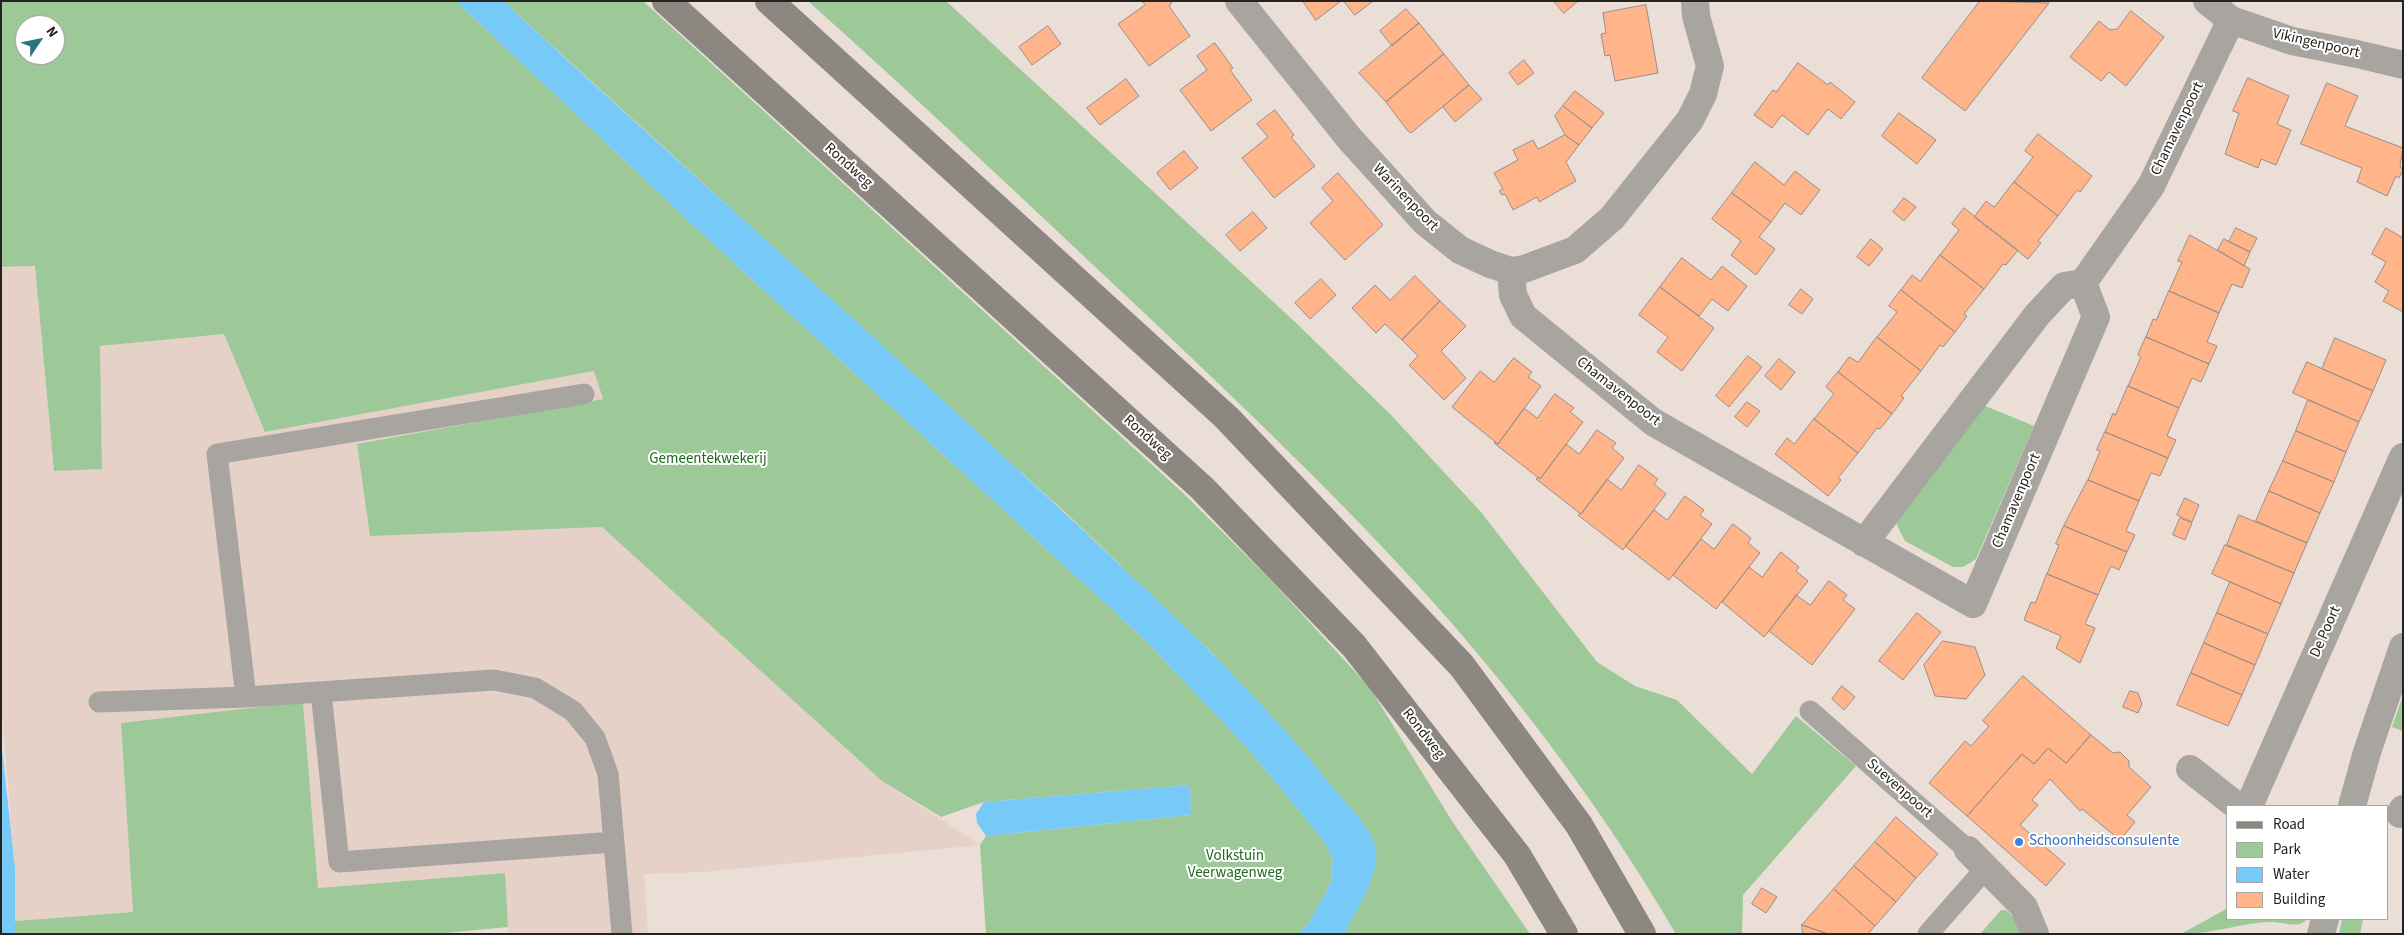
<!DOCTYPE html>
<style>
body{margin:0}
#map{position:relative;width:2404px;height:935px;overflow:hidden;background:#eaded7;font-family:"Source Sans 3",sans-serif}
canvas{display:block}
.frame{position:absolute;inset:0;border:2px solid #26221f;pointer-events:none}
.legend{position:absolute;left:2226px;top:805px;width:162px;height:115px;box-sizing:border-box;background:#fff;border:1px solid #a8a7a5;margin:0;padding:6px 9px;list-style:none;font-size:15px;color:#26221f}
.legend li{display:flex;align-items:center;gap:10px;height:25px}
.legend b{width:25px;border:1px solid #a8a7a5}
.north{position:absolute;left:15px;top:15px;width:50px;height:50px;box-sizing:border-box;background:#fff;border:1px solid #a8a7a5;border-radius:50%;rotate:56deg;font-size:14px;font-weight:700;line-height:20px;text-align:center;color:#26221f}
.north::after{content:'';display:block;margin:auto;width:18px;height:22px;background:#2d7381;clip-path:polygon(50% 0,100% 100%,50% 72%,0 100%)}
</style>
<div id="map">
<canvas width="2404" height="935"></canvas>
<div class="frame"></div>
<ul class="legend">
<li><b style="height:6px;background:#8c8881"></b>Road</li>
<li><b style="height:14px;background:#9dc999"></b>Park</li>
<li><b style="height:14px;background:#77caf8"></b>Water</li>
<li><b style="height:14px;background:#ffb48a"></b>Building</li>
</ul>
<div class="north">N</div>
</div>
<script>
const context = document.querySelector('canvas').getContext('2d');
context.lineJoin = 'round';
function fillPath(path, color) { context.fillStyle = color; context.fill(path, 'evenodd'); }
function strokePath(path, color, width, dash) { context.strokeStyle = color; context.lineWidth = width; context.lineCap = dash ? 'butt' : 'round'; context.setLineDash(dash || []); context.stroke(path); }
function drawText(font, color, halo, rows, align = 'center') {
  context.font = font + ' "Source Sans 3",sans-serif'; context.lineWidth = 4; context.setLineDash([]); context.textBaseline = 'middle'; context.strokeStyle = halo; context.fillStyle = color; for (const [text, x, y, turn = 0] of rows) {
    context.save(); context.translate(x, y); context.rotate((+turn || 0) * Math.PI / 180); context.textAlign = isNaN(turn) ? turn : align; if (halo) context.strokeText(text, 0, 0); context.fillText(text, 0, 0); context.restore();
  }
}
const built = new Path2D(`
 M35 266 54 470 102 469 100 346 224 334 266 432 594 371 603 399 357 444 370 535 602 527 882 781 980 845 703 872 644 874 648 934H508L505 873 318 888 303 703 122 723 133 912 15 921V868L1 705V268Z`);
const green = new Path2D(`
 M1 1H456L698 230 1142 637 1250 751 1323 840 1333 859 1331 881 1324 896 1310 921 1299 934H986L980 845 986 836 1191 815 1190 785 984 802 941 817 882 781 602 527 370 536 357 444 603 399 594 371 265 432 224 334 100 346 102 469 54 471 35 266 1 267ZM25 25H55V55H25Z
 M503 1H643L1182 492 1267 576 1370 688 1452 821 1530 934H1344L1370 884 1364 826 1269 713 1210 651 1067 514Z
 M808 1H946L1293 320 1390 414 1481 512 1597 662 1635 686 1677 700 1752 774 1796 716 1856 766 1743 895 1742 934H1676C1607 816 1524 704 1433 602 1341 499 1239 403 1138 307 1028 204 920 101 808 1Z
 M1983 405 2034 426 1976 559 1963 567H1953L1905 541 1896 523Z
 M2403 695V731L2392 727Z
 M303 702 318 888 505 873 508 927 435 934H15V921L133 912 121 723Z
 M2228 908V919H2307C2298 930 2283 921 2270 922 2240 923 2213 934 2181 934Z
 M2001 910H2006L2018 921 2022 934H1980Z
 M2342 919H2363L2360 934H2339Z`);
const water = new Path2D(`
 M456 1H503C721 202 945 397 1159 602 1221 661 1282 723 1335 790 1348 806 1367 823 1374 843 1385 868 1356 911 1344 934H1299L1310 921 1324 896 1331 881 1333 859 1323 840 1250 751 1142 637 698 230Z
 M1 739 15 868V934H1Z
 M1190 785 1191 815 986 836 977 823 976 814 984 802Z`);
const building = new Path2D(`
 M1142 1H1170L1172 3 1169 6 1190 36 1149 66 1118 24 1145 5Z
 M1303 1H1341L1316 20Z
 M1344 1H1373L1355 15Z
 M1554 1H1578L1564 13Z
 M1980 1 2049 3 1965 111 1922 78Z
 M1646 5 1658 73 1615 81 1610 55 1605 56 1601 34 1606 33 1603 13Z
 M1406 9 1419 23 1392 46 1380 31Z
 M2131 11 2164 37 2126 86 2109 72 2101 81 2070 57 2099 21 2110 30 2117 29Z
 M1419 23 1444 54 1386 102 1359 73Z
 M1048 26 1061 44 1032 65 1019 47Z
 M1215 43 1233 68 1230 70 1252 100 1211 131 1180 90 1207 70 1197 56Z
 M1444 54 1469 85 1411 133 1407 130 1386 102Z
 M1524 60 1534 73 1518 85 1509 73Z
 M1798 63 1828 85 1830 82 1855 102 1841 119 1828 109 1808 135 1782 115 1772 128 1754 115 1773 90 1776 92Z
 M2248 78 2289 96 2277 124 2291 130 2276 165 2261 159 2258 168 2225 154 2239 113 2233 111Z
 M1126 79 1139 96 1100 125 1087 108Z
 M2327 83 2358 96 2345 126 2403 148 2400 166 2403 170 2399 178 2396 176 2387 196 2357 182 2362 168 2301 144Z
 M1469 85 1482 99 1455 122 1443 107Z
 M1575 91 1604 113 1592 128 1563 106Z
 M1563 106 1592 128 1579 145 1565 135 1555 116Z
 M1275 110 1294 135 1291 137 1315 166 1274 198 1242 158 1268 137 1257 124Z
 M1899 113 1936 140 1917 164 1882 136Z
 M2038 134 2092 176 2080 192 2077 190 2058 216 2014 182 2033 157 2025 151Z
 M1565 135 1579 145 1566 162 1576 181 1539 202 1537 197 1513 210 1505 194 1502 195 1499 191 1503 189 1494 173 1518 160 1513 150 1533 140 1538 149Z
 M1184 151 1198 168 1170 190 1157 173Z
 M1755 162 1784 185 1795 171 1820 190 1801 215 1785 203 1771 222 1732 193Z
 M1338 173 1383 225 1345 260 1310 223 1333 201 1322 188Z
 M2014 182 2058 216 2038 241 2041 243 2028 259 1974 217 1986 201 1994 207Z
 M1732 193 1771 222 1759 237 1775 249 1756 275 1731 255 1741 241 1712 219Z
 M1904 198 1916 207 1904 221 1893 212Z
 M1964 208 2018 250 2006 265 2003 264 1984 289 1940 255 1959 230 1952 224Z
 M1253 212 1267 228 1240 251 1226 235Z
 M2236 228 2257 238 2250 252 2229 242Z
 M2386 228 2403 238V312L2383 301 2389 291 2375 282 2386 262 2372 254Z
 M2190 235 2250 269 2242 288 2232 284 2219 313 2169 291 2182 262 2178 261Z
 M1871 239 1883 249 1869 266 1857 257Z
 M2224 239 2250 252 2244 266 2218 250Z
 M1940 255 1984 289 1964 314 1967 316 1955 332 1901 290 1912 275 1920 281Z
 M1682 258 1711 280 1722 266 1747 286 1728 311 1712 299 1699 316 1660 287Z
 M1415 276 1440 301 1402 340 1385 324 1376 333 1352 308 1375 285 1390 300Z
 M1321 279 1336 295 1310 319 1295 303Z
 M1660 287 1714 328 1682 371 1657 352 1668 337 1639 315Z
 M1801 289 1813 299 1802 314 1789 305Z
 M1901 290 1955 332 1943 347 1940 345 1921 371 1877 337 1897 312 1889 306Z
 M2169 291 2219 313 2207 342 2217 346 2209 364 2146 337 2153 319 2156 320Z
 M1440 301 1466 326 1441 351 1466 378 1444 400 1409 365 1418 356 1402 340Z
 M1877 337 1921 371 1901 396 1904 398 1892 414 1838 372 1849 357 1858 362Z
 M2146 337 2209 364 2201 382 2192 378 2179 408 2128 386 2141 357 2138 355Z
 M2335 338 2386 360 2373 391 2322 369Z
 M1748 356 1762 367 1729 407 1716 396Z
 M1514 358 1532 372 1528 377 1541 386 1498 444 1452 407 1480 371 1494 382Z
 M1779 359 1795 372 1781 390 1765 376Z
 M2307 362 2373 391 2359 422 2293 393Z
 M1838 372 1892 414 1880 429 1877 428 1858 453 1814 419 1834 394 1826 387Z
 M2128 386 2179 408 2167 436 2176 440 2168 458 2105 432 2113 413 2115 415Z
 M1555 394 1574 408 1570 412 1583 422 1540 479 1494 443 1495 442 1498 444 1524 408 1537 418Z
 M2308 400 2359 422 2346 452 2296 431Z
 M1747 402 1760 411 1747 427 1735 417Z
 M1814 419 1858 453 1838 478 1841 480 1828 496 1775 454 1787 438 1794 444Z
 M1597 430 1616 443 1612 448 1624 458 1581 514 1536 479 1538 477 1540 479 1566 444 1579 454Z
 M2296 431 2346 452 2334 482 2283 461Z
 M2105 432 2168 458 2160 476 2151 473 2139 501 2088 480 2100 451 2097 450Z
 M2283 461 2334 482 2320 513 2269 491Z
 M1639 465 1658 479 1654 484 1666 494 1623 550 1578 515 1580 513 1581 514 1607 479 1621 490Z
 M2088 480 2139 501 2126 531 2135 535 2127 552 2064 526Z
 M2269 491 2320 513 2307 543 2256 521Z
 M1685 496 1704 510 1700 515 1712 524 1669 580 1625 546 1654 510 1667 520Z
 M2185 498 2199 505 2192 522 2177 515Z
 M2239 515 2307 543 2294 573 2227 545Z
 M2180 518 2192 523 2185 540 2173 535Z
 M1733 524 1751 538 1748 543 1760 553 1716 609 1673 575 1701 539 1714 549Z
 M2064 526 2127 552 2119 570 2111 566 2098 595 2047 574 2059 545 2056 544Z
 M2225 545 2294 573 2281 604 2212 574Z
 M1781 552 1799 567 1796 571 1808 581 1764 637 1722 602 1749 567 1762 577Z
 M2047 574 2098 595 2085 624 2095 628 2080 663 2056 648 2061 636 2024 620 2031 602 2035 603Z
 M1829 581 1847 595 1843 600 1855 609 1812 665 1769 631 1796 595 1810 605Z
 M2230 582 2281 604 2268 634 2217 613Z
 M1917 613 1941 632 1903 680 1879 661Z
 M2217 613 2268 634 2255 665 2204 643Z
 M1943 641 1975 647 1985 675 1966 699 1935 696 1924 665Z
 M2204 643 2255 665 2242 695 2191 673Z
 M2191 673 2242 695 2228 726 2177 705Z
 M2023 676 2091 735 2066 763 2048 748 2034 764 2022 754 1967 816 1929 783 1965 741 1971 746 1989 726 1983 721Z
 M1842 686 1855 697 1844 710 1832 699Z
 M2130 691 2138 693 2142 704 2138 713 2123 707Z
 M2091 735 2113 753 2120 752 2129 761V767L2151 787 2127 815 2135 822 2120 840 2082 809 2080 811 2050 779 2032 800 2038 805 2020 825 2065 864 2046 886 1967 816 2022 754 2034 764 2048 748 2066 763Z
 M1896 817 1938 854 1916 878 1875 842Z
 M1875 842 1916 878 1896 902 1854 866Z
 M1854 866 1896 902 1875 926 1834 889Z
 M1762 888 1777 897 1766 913 1752 904Z
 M1834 889 1875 926 1868 934H1828L1802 925Z
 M1802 925 1828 934H1803Z`);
const service = new Path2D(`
 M321 692 339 862 614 842
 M246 697 217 454 584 394
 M99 702 246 697 494 680 535 688 573 711 595 738 608 774 622 934
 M1810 711 1968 850
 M1928 934 1986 868`);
const minor = new Path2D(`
 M1239 1 1349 138 1425 222 1460 250 1490 264 1511 271 1524 269 1575 250 1612 218 1690 120 1703 94 1710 66 1696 16 1695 1
 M2207 1 2231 20 2292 41 2357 54 2403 65
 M1511 271 1513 295 1523 316 1653 422 1973 604 2096 317 2083 283
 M1864 543 2037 315 2064 286 2083 283 2151 186 2231 20
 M2190 769 2237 806
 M2249 806 2403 457
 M2352 806 2367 752 2403 647
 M2400 814 2403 809
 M1968 850 2024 907 2035 934
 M2321 934 2325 919`);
const secondary = new Path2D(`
 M666 1 1202 488 1354 646 1517 855 1564 934
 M769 1 1227 418 1462 666 1579 825 1642 934`);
const markers = [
 [2019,842,5,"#3f7fe0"]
];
const streetNames = [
 ["Vikingenpoort",2316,44,13],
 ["Chamavenpoort",2178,129,-64],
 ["Rondweg",848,166,42],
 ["Warinenpoort",1405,198,46],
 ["Chamavenpoort",1618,392,38],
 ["Rondweg",1147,438,42],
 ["Chamavenpoort",2017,501,-67],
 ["De Poort",2326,632,-66],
 ["Rondweg",1423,734,52],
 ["Suevenpoort",1899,789,41]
];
const parkNames = [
 ["Gemeentekwekerij",708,460],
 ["Volkstuin",1235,857],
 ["Veerwagenweg",1235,874]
];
const shopNames = [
 ["Schoonheidsconsulente",2029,842]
];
fillPath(built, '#e5d1c8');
fillPath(green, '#9dc999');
fillPath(water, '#77caf8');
fillPath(building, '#ffb48a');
strokePath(building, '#998e88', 1);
strokePath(service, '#a8a5a0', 21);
strokePath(minor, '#a8a5a0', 28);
strokePath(secondary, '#8c8881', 28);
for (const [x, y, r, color] of markers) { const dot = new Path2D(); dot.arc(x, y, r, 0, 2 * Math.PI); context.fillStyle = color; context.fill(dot); strokePath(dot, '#fff', 2); }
drawText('15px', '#26221f', '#fff', streetNames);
drawText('15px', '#1f691a', '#fff', parkNames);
drawText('15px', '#366cbe', '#fff', shopNames, 'left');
</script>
